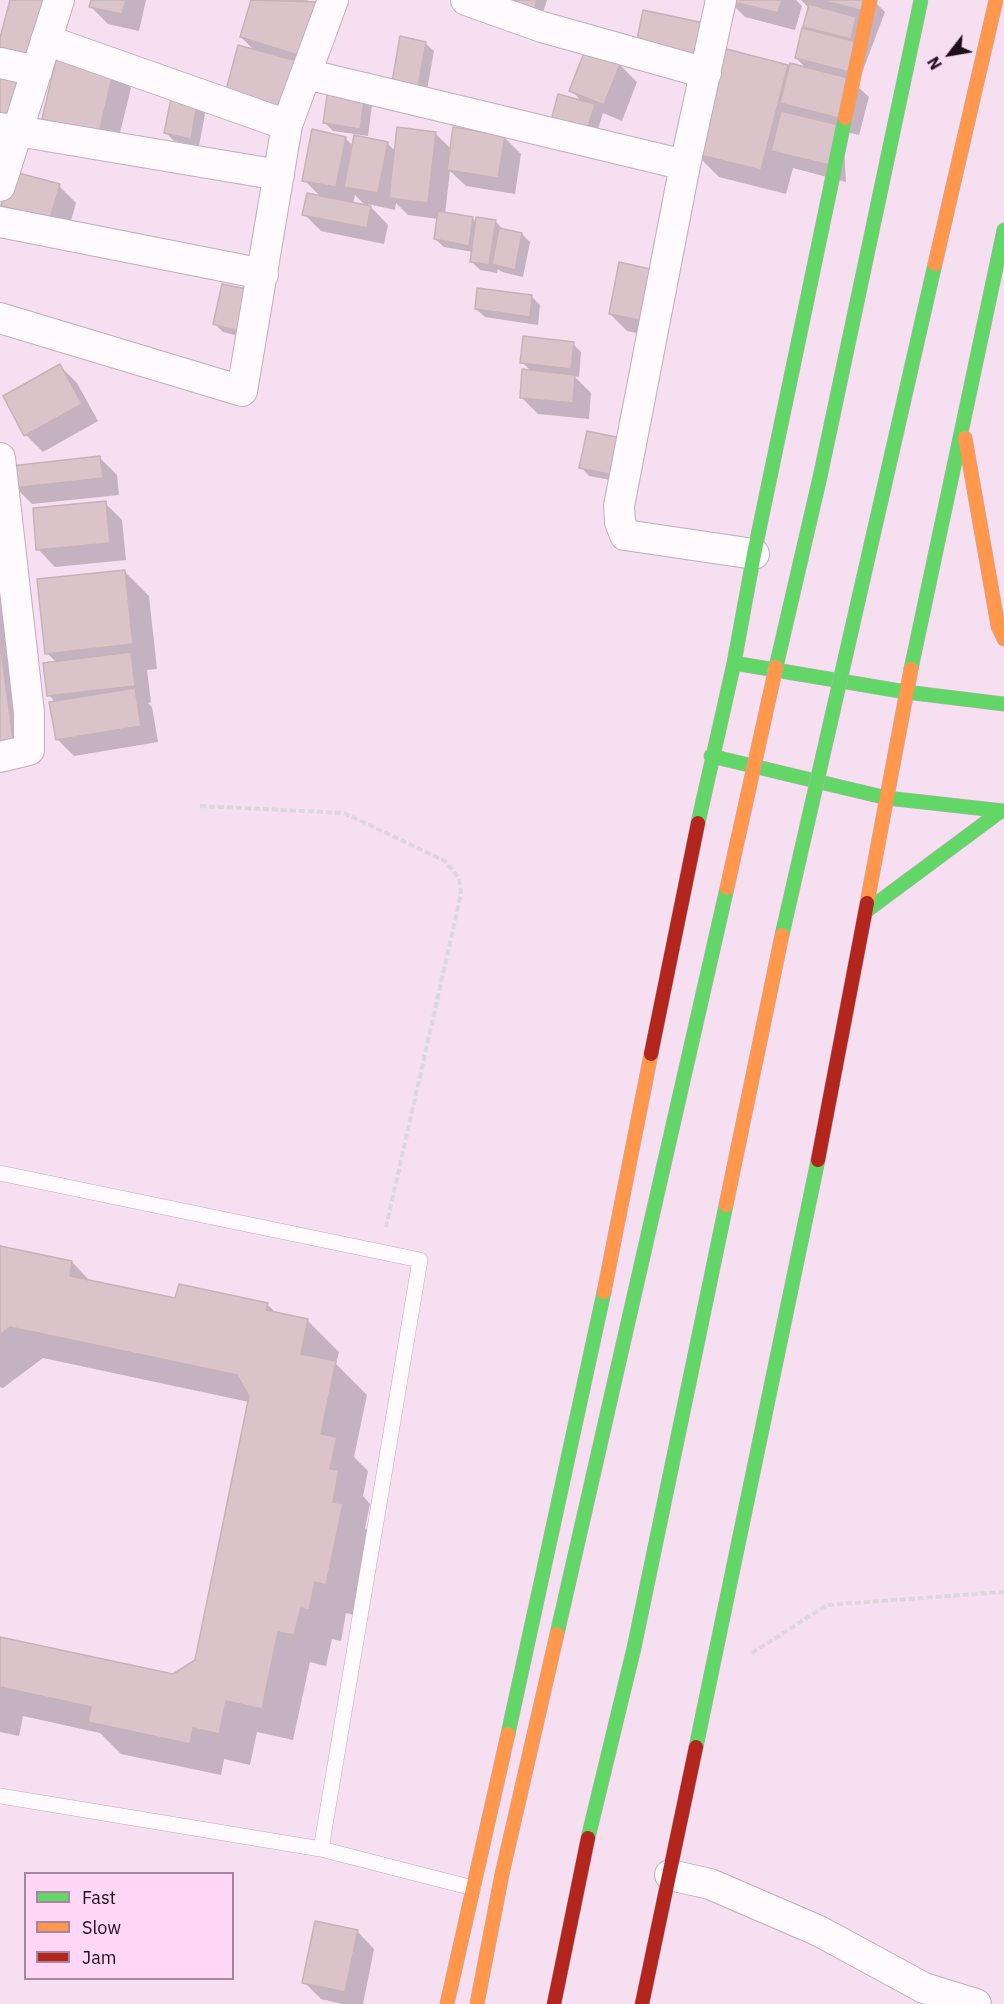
<!DOCTYPE html>
<style>
body{margin:0}
#map{position:relative;width:1004px;height:2004px;overflow:hidden;background:#f5dff0;font-family:"IBM Plex Sans",sans-serif}
canvas{display:block}
.legend{position:absolute;left:24px;top:1872px;width:210px;height:108px;box-sizing:border-box;background:#fed6f6;border:2px solid #a4869e;margin:0;padding:8px 10px;list-style:none;font-size:18px;color:#1e0d1b}
.legend li{display:flex;align-items:center;gap:12px;height:30px}
.legend b{width:30px;border:2px solid #a4869e}
.north{position:absolute;left:920px;top:24px;width:60px;height:60px;-webkit-text-stroke:4px #fed6f6;paint-order:stroke;rotate:239deg;font-size:16px;font-weight:700;line-height:24px;text-align:center;color:#1e0d1b}
.north::after{content:'';display:block;margin:auto;width:21px;height:27px;background:#1e0d1b;clip-path:polygon(50% 0,100% 100%,50% 72%,0 100%)}
</style>
<div id="map">
<canvas width="1004" height="2004"></canvas>
<ul class="legend">
<li><b style="height:8px;background:#63d668"></b>Fast</li>
<li><b style="height:8px;background:#ff974d"></b>Slow</li>
<li><b style="height:8px;background:#b3261e"></b>Jam</li>
</ul>
<div class="north">N</div>
</div>
<script>
const context = document.querySelector('canvas').getContext('2d');
context.lineJoin = 'round';
function fillPath(path, color) { context.fillStyle = color; context.fill(path, 'evenodd'); }
function strokePath(path, color, width, dash) { context.strokeStyle = color; context.lineWidth = width; context.lineCap = dash ? 'butt' : 'round'; context.setLineDash(dash || []); context.stroke(path); }
const shadow = new Path2D(`
 M92 0H146L139 31 108 24 91 7Z
 M253 0H306L316 3 318 72 256 52 241 37Z
 M510 0H547L539 25Z
 M728 0H796L802 6 795 30 745 17Z
 M801 0H873L885 12 857 86 869 97 859 135 843 131 846 182 793 168 786 194 719 177 694 152 719 48 790 68 807 69 796 58 809 31 804 26 809 8Z
 M425 43 434 51 426 95 402 90Z
 M586 52 620 65 637 82 622 121 603 113 595 139 561 129 583 103 571 90Z
 M113 71 131 88 116 149 60 136 43 119Z
 M173 96 206 109 199 146 174 141 166 133Z
 M364 96 372 105 368 136 333 131 325 123Z
 M435 133 451 149 504 137 521 154 515 194 466 186 450 171 445 214 473 219 477 223 495 221 504 230 522 234 530 242 523 277 502 272 498 269 497 273 480 270 472 262 473 252 444 247 435 239 439 219 408 215 396 203 395 210 368 204 388 225 384 244 321 231 304 214 321 197 304 180 345 138 353 146 387 143 396 152ZM355 195 366 206 353 204Z
 M59 186 76 203 67 235 20 223 3 206Z
 M223 286 246 338 223 332 215 324Z
 M667 287 657 337 627 331 610 314Z
 M532 297 540 305 538 325 485 317 476 309Z
 M573 344 581 352 579 377 574 376 591 393 589 419 538 414 521 397 532 372 522 362Z
 M60 366 77 383 98 421 43 452 26 435Z
 M588 433 621 482 589 476 581 467Z
 M100 458 117 475 119 495 32 504 15 487Z
 M105 503 122 520 126 560 55 567 38 549Z
 M124 571 149 596 157 669 147 670 151 702 148 703 152 707 158 742 74 756 57 739 56 703 49 695 56 662 47 653Z
 M0 587 16 603 37 764 0 768Z
 M0 1247 72 1262 91 1282 176 1300 267 1304 277 1314 307 1320 339 1352 336 1364 367 1395 354 1457 368 1471 363 1496 370 1504 365 1528 374 1537 358 1616 346 1613 341 1641 332 1639 326 1666 310 1662 293 1740 257 1732 250 1765 224 1759 221 1775 121 1754 100 1733 23 1716 19 1736 0 1732V1639L173 1676 196 1661 249 1402 43 1358 3 1388 0 1387Z
 M357 1931 374 1949 363 2004H342L321 1999 304 1982Z`);
const building = new Path2D(`
 M10 0H43L26 63 0 56V38Z
 M91 0H126L122 14 89 7Z
 M251 0 317 2 301 56 240 37Z
 M509 0H537L531 18Z
 M726 0H782L778 13Z
 M820 0H866L864 11Z
 M809 4 856 17 851 39 803 27Z
 M643 10 704 23 697 58 636 45Z
 M802 28 857 42 849 72 795 58Z
 M400 36 426 42 418 87 392 82Z
 M238 45 297 61 283 111 225 94Z
 M719 47 788 65 761 170 692 153Z
 M585 50 620 64 604 105 569 91Z
 M58 51 114 69 99 133 42 119Z
 M790 63 852 79 842 119 780 103Z
 M0 72 19 77 7 125 0 123Z
 M328 89 365 95 360 129 323 123Z
 M172 94 198 99 191 139 164 133Z
 M558 94 595 104 587 131 551 121Z
 M781 111 839 125 829 165 771 151Z
 M397 127 436 132 428 203 389 198Z
 M453 127 505 136 498 178 447 170Z
 M312 129 346 137 336 187 302 181Z
 M354 135 388 142 378 193 344 187Z
 M11 171 60 184 50 219 1 206Z
 M307 193 371 206 367 228 302 215Z
 M438 211 473 217 469 246 434 239Z
 M476 217 496 220 489 265 470 262Z
 M499 228 522 233 515 270 492 264Z
 M619 262 650 269 640 320 609 314Z
 M222 284 247 289 238 331 213 324Z
 M477 288 532 295 530 317 475 309Z
 M523 336 574 342 571 369 520 363Z
 M60 364 82 404 24 436 3 396Z
 M522 369 575 375 573 403 520 398Z
 M587 431 621 438 613 475 579 468Z
 M100 456 103 478 13 488 11 466Z
 M106 501 110 543 36 550 33 508Z
 M125 570 133 644 45 654 37 579Z
 M0 642 13 739 0 741Z
 M131 652 135 686 47 696 43 663Z
 M135 688 141 726 56 740 49 702Z
 M0 1246 72 1261 70 1276 175 1298 179 1284 268 1303 266 1310 308 1319 301 1354 336 1361 321 1434 337 1437 330 1469 339 1470 333 1502 343 1504 326 1585 315 1582 309 1610 301 1608 294 1635 278 1632 262 1709 226 1701 219 1734 193 1728 190 1744 88 1722 91 1707 0 1687V1637L173 1674 195 1660 249 1396 237 1375 10 1327 0 1335Z
 M315 1921 358 1930 345 1992 302 1983Z`);
const path = new Path2D(`
 M200 806 344 813 445 861 459 878 461 894 386 1227
 M752 1653 827 1605 1004 1592`);
const lane = new Path2D(`
 M0 1173 420 1260 321 1849
 M0 1796 321 1849 473 1888`);
const street = new Path2D(`
 M466 0 542 27 706 73
 M721 0 685 165 619 506 620 522 625 535 754 554
 M46 40 287 125
 M0 63 37 71
 M306 74 685 165
 M0 128 279 175
 M0 186 59 0
 M0 222 263 274
 M0 318 242 391 287 125 333 0
 M0 458 29 713V750L0 757
 M670 1875 710 1884 819 1931 924 1988 976 2004`);
const fast = new Path2D(`
 M734 663 906 692 1004 704
 M911 669 1004 230
 M711 756 887 798 1004 811
 M698 823 734 663 754 554 845 118
 M865 912 1001 811
 M508 1734 604 1292
 M696 1747 818 1160`);
const slow = new Path2D(`
 M845 118 870 0
 M965 438 998 626 1004 639
 M867 903 911 669
 M604 1292 651 1054
 M447 2004 508 1734`);
const jam = new Path2D(`
 M651 1054 698 823
 M818 1160 867 903
 M642 2004 696 1747`);
const fastBridge = new Path2D(`
 M776 667 820 477 921 0
 M782 935 935 264
 M557 1634 727 888
 M588 1838 634 1648 726 1205`);
const slowBridge = new Path2D(`
 M935 264 996 0
 M727 888 776 667
 M726 1205 782 935
 M477 2004 502 1874 557 1634`);
const jamBridge = new Path2D(`
 M554 2004 588 1838`);
fillPath(shadow, '#0003');
fillPath(building, '#dac4ca');
strokePath(building, '#c7b2b7', 1.5);
strokePath(lane, '#c0adbc', 16);
strokePath(street, '#c0adbc', 32);
strokePath(fast, '#c0adbc', 15);
strokePath(slow, '#c0adbc', 15);
strokePath(jam, '#c0adbc', 15);
strokePath(path, '#ddd6dc', 4, [6, 3]);
strokePath(lane, '#fefafd', 15);
strokePath(street, '#fefafd', 30);
strokePath(fast, '#63d668', 14);
strokePath(slow, '#ff974d', 14);
strokePath(jam, '#b3261e', 14);
strokePath(fastBridge, '#c0adbc', 15, []);
strokePath(slowBridge, '#c0adbc', 15, []);
strokePath(jamBridge, '#c0adbc', 15, []);
strokePath(fastBridge, '#63d668', 14);
strokePath(slowBridge, '#ff974d', 14);
strokePath(jamBridge, '#b3261e', 14);
</script>
